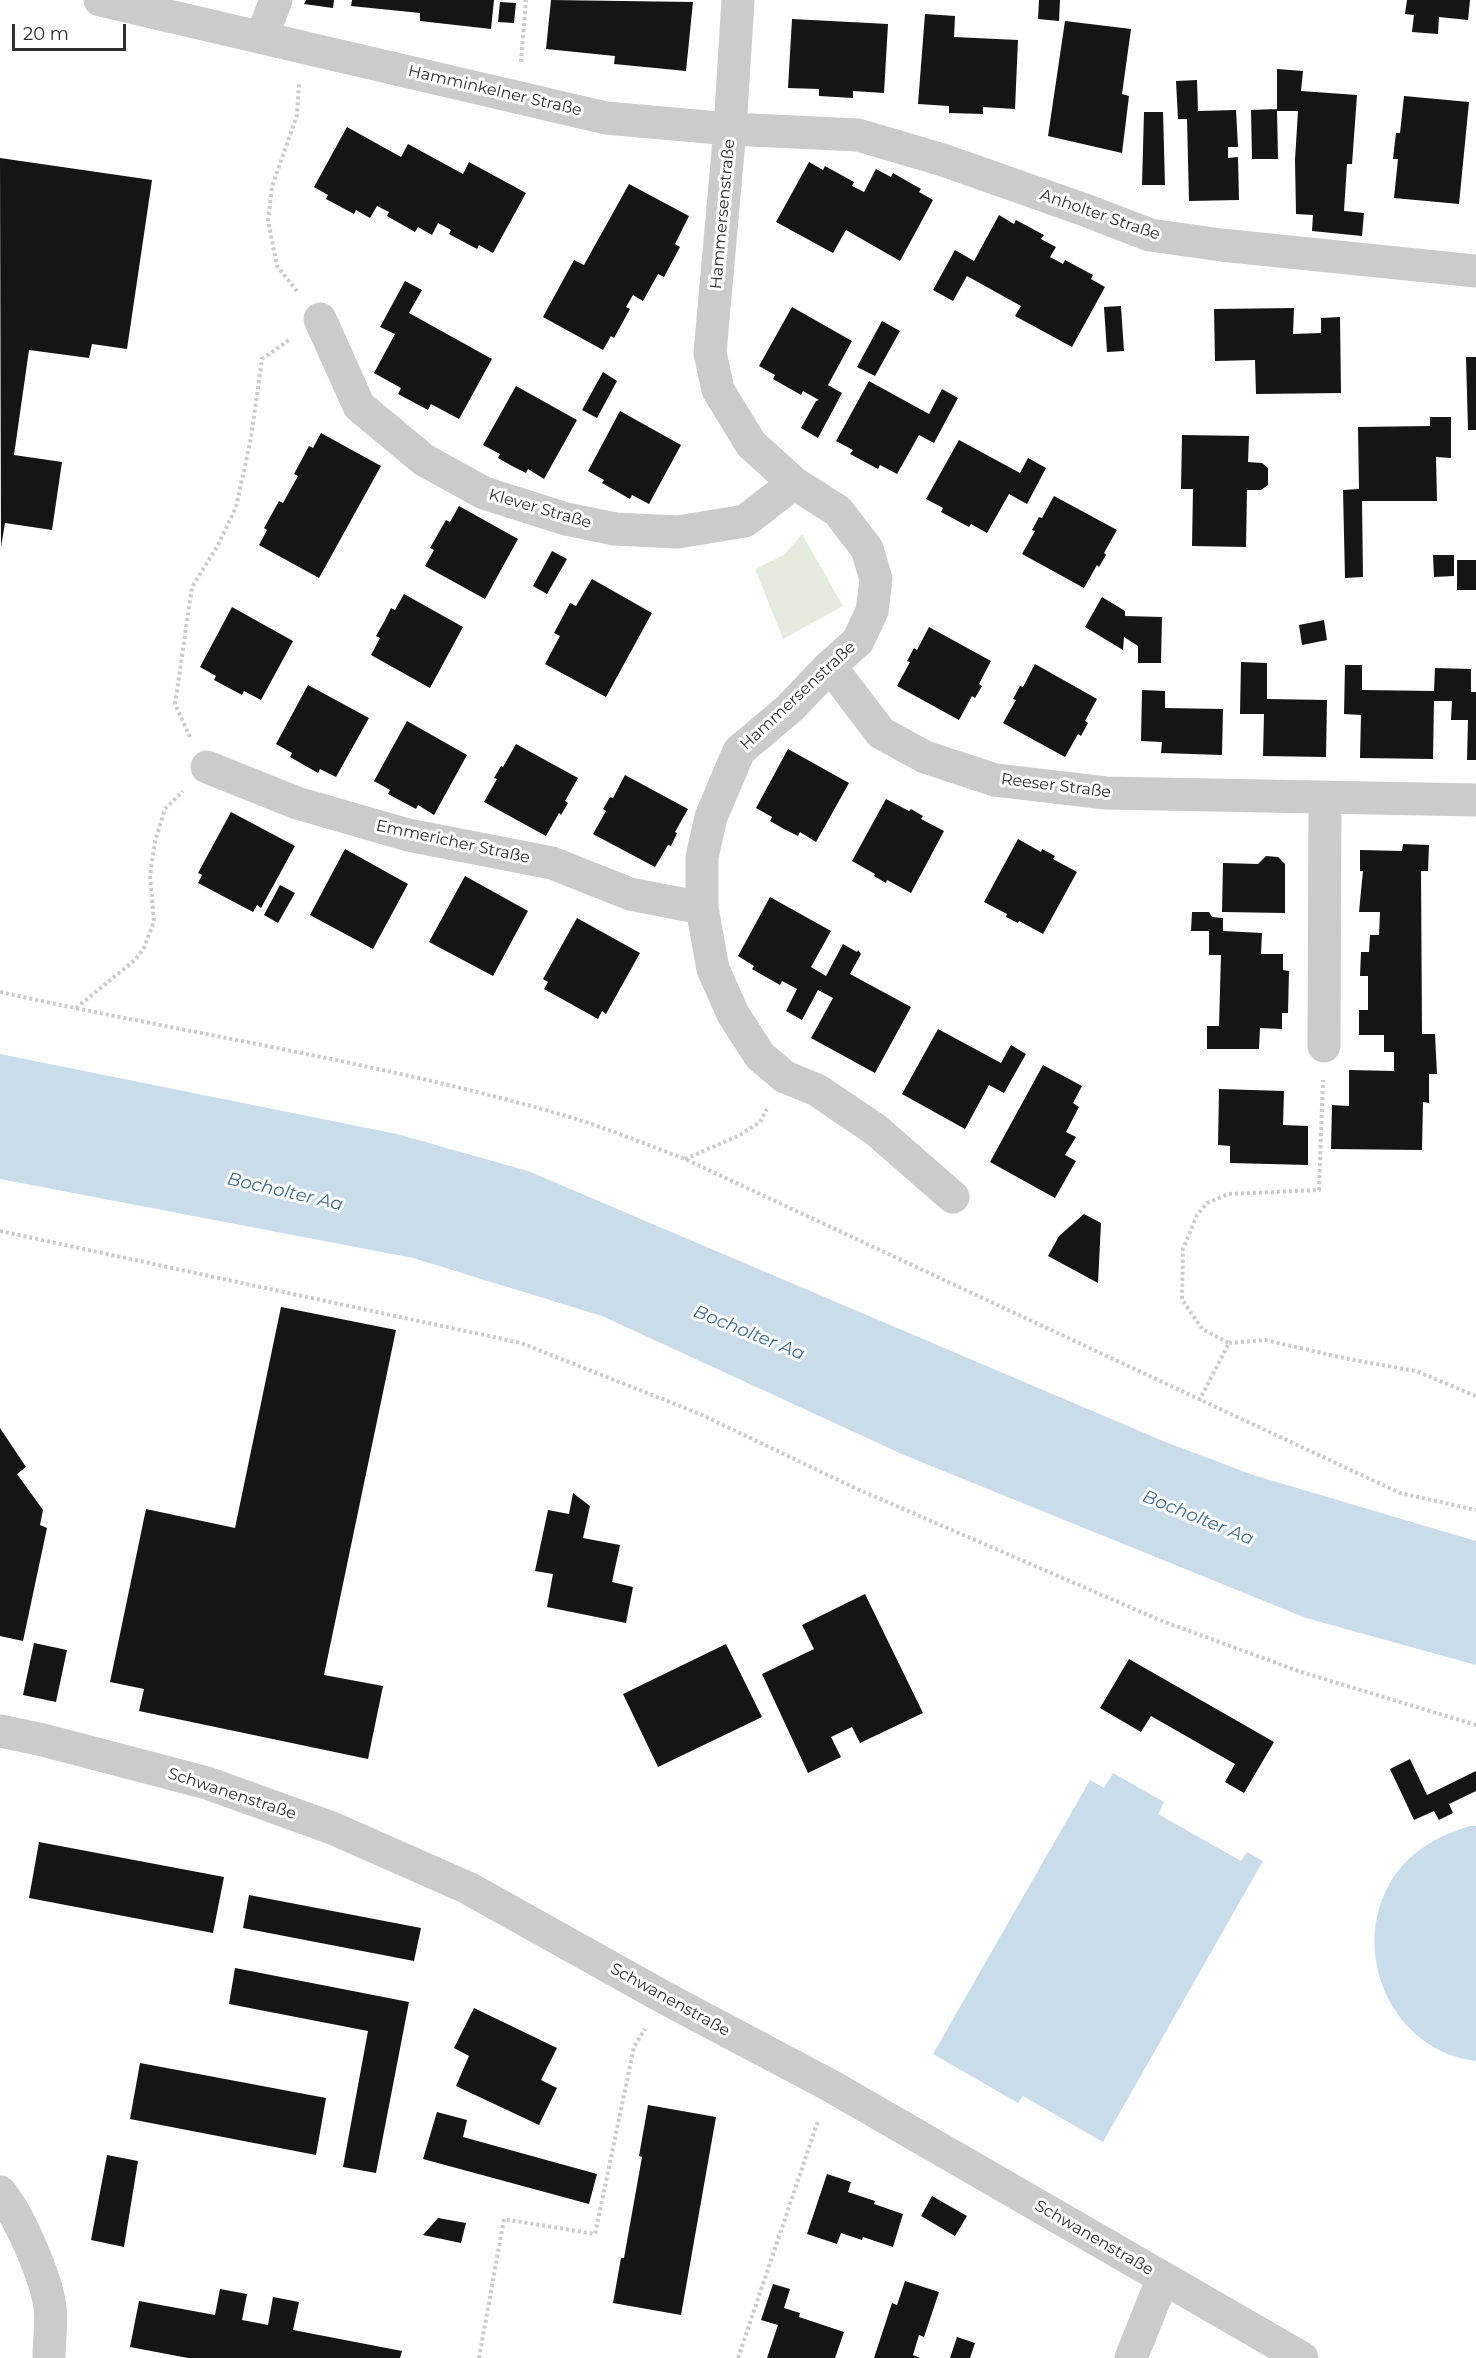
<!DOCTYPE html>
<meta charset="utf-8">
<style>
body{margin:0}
#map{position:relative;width:1476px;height:2358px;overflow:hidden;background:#fff;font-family:Montserrat,sans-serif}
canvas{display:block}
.scale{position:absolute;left:12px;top:24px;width:114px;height:27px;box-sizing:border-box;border:3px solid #2e2e2e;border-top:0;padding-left:8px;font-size:18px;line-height:21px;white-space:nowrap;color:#2e2e2e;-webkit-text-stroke:4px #fff;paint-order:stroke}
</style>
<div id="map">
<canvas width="1476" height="2358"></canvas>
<div class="scale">20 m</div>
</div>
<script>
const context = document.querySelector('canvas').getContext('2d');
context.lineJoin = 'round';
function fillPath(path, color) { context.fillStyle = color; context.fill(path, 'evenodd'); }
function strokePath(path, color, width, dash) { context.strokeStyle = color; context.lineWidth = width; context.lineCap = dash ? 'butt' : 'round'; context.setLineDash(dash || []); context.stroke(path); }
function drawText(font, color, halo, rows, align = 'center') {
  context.font = font + ' Montserrat,sans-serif'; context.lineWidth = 6; context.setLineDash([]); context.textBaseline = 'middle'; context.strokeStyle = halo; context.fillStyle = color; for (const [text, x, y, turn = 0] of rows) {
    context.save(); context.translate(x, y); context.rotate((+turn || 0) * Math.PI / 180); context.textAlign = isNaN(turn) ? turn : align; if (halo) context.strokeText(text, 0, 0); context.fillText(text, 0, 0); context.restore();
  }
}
const green = new Path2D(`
 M802 534 843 606 783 639 755 569 784 555Z`);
const water = new Path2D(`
 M0 1054 397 1134 528 1171 1163 1441 1253 1475 1476 1541V1665L1306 1618 904 1455 602 1316 413 1258 0 1179Z
 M1113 1773 1164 1802 1158 1814 1241 1861 1247 1852 1263 1861 1103 2142 1023 2096 1018 2103 933 2054 1090 1780 1104 1788Z
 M1470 1826H1476V2061C1393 2051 1349 1954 1390 1883 1408 1852 1437 1836 1470 1826Z`);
const building = new Path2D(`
 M306 0H334L333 8 304 4Z
 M352 0H494L491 29 420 21V13L351 6Z
 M551 0 693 2 686 71 614 64 615 56 546 49Z
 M1039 0H1060L1059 21 1038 19Z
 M1407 0H1470L1468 20 1439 17 1438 34 1412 32 1414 15 1405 14Z
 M500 2 516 3 514 23 498 22Z
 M925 14 955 16 954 37 1018 40 1015 109 983 107V114L949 113V106L918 104Z
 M792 19 888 24 884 93 853 91V98L819 96V89L788 88Z
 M1065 21 1131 29 1122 94 1129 96 1122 153 1048 136Z
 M1277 69 1303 71 1301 91 1357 95 1352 164H1347L1344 211 1364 213 1362 236 1312 231 1313 215 1296 214 1295 160 1298 111H1277Z
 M1197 80 1198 111 1236 110 1238 147H1228V158L1238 157 1239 200 1189 201 1187 119H1178L1176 81Z
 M1404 96 1469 102 1459 204 1394 198 1398 159H1393L1396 133H1400Z
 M1277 109 1278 159H1252L1251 110Z
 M1144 112H1163L1165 185H1142Z
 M347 127 401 157 408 144 463 174 469 162 526 193 493 253 479 245 477 249 449 234 451 230 438 223 432 235 418 227 415 232 387 216 389 212 377 206 370 218 356 210 354 214 326 199 328 195 314 187Z
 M0 158 152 180 127 349 92 344 89 358 29 350 14 455 62 462 52 530 5 523 1 547Z
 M809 162 823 170 825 166 854 182 852 186 864 192 876 169 891 177 893 173 921 189 919 192 933 200 900 261 846 230 833 253 776 222Z
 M629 184 689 216 675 244 680 247 664 277 658 274 643 301 633 295 626 307 630 309 614 338 611 336 603 350 543 317 574 260 584 265Z
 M999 215 1014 224 1016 220 1044 235 1041 239 1056 247 1050 257 1063 264 1065 260 1093 275 1091 279 1105 287 1072 347 1015 316 1021 306 967 276 953 301 933 290 955 250 974 261Z
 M405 281 422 290 409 313 492 359 459 419 431 404 428 410 398 394 401 388 374 373 395 334 380 327Z
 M1121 306 1124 351 1107 352 1104 307Z
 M792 307 852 341 828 385 842 393 818 438 801 428 816 401 819 400 803 391 801 395 773 379 775 375 759 366Z
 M1294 308 1293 334 1321 333V318L1340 317 1341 393 1256 394 1255 360 1215 361 1214 309Z
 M882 321 900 331 875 376 857 367Z
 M1466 357H1476V430H1468Z
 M603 372 617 381 597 418 582 410Z
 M869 381 929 414 942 389 958 398 934 443 919 435 897 474 880 465 878 469 850 454 853 450 836 441Z
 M516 386 577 420 544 479 528 469 526 473 512 466 498 458 500 454 483 445Z
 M620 411 681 445 649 504 632 495 630 499 602 483 604 480 588 471Z
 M1430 417H1451V458L1436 457 1437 501H1362L1363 577 1345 578 1343 490 1359 489 1358 427 1430 426Z
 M321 433 381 466 319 578 259 545 267 530 264 528 279 501 283 503 298 476 294 474 309 446 313 448Z
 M1182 435 1249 436 1248 462 1262 463 1268 468V485L1261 490H1247L1246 547 1192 546 1193 489H1181Z
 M959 440 1020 473 1028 458 1046 468 1027 504 1009 494 987 533 971 524 969 527 941 512 943 508 926 499Z
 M1054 496 1117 530 1104 553 1106 555 1099 567 1097 565 1084 588 1022 554 1035 531 1032 530 1039 517 1042 518Z
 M459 506 518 539 485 599 425 566 434 550 430 548 446 520 450 522Z
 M552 551 567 559 547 594 533 586Z
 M1433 555H1454V576L1434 577Z
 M1457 560H1476V590H1457Z
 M592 579 652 613 606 697 545 664 560 636 554 633 570 603 576 606Z
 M404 594 463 627 430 688 371 655 380 638 376 636 384 622 391 608 395 610Z
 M1102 597 1125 611V616L1162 617 1161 663H1138V646L1124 637 1123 650 1085 627Z
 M232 607 293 641 261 700 244 691 242 695 214 680 216 676 200 667Z
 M1324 620 1327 640 1302 645 1299 625Z
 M929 627 991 661 979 684 982 686 975 698 972 696 959 720 897 686 910 662 907 661 914 648 917 650Z
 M1241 662 1267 663V699L1327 700 1326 757 1263 756 1264 714H1240Z
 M1035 664 1097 699 1085 721 1088 723 1081 736 1078 734 1065 757 1003 723 1016 700 1013 699 1020 686 1023 687Z
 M1345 665H1362V690L1434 691 1435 668 1471 669V692H1476V760H1467L1468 720H1451L1452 701H1434L1433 759 1360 758 1361 715 1344 714Z
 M308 685 369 718 336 777 320 769 318 773 290 757 292 753 276 744Z
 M1142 690 1165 691V708L1223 709 1222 755 1161 753 1162 742 1141 741Z
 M407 721 467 755 434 815 418 805 416 809 388 794 390 790 374 781Z
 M516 744 578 778 565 801 568 803 561 815 559 813 546 836 484 802 497 779 494 778 501 766 503 767Z
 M788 749 849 783 816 842 800 832 798 836 784 829 770 821 772 817 756 808Z
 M625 775 688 809 675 832 677 833 671 846 668 845 655 867 593 834 606 811 603 809 610 797 613 798Z
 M886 799 909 811 911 809 923 816 921 819 944 831 911 893 887 880 886 883 874 876 875 874 852 861Z
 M231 812 295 846 261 908 257 905 253 912 198 883 202 875 198 873Z
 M1018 839 1041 852 1042 849 1055 856 1053 859 1077 872 1043 934 1019 921 1018 923 1006 917 1007 914 984 902Z
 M1403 844 1429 845 1428 871H1421L1422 1034H1435L1437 1074H1429V1103L1423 1102 1422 1150 1331 1149 1332 1105 1349 1106V1070L1394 1071V1052H1384V1035H1359V1010H1368V976H1360L1361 952H1369L1370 935H1379L1380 912H1359L1363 871H1360V850L1402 851Z
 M345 849 408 884 373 949 310 915Z
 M1266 856 1278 857 1285 864V913L1222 912 1223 863 1258 864Z
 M465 876 528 911 493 976 429 942Z
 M280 885 295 893 278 923 264 915Z
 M770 897 831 931 811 967 826 976 843 944 857 952 858 950 861 954 850 974 911 1007 875 1073 811 1038 833 998 818 990 802 1020 786 1011 797 989 782 981 780 985 752 969 754 966 738 956Z
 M1192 912H1209L1212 917 1223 918V931L1262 933 1261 954H1283V970L1289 971 1288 1013H1282V1029L1260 1028 1259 1049H1207V1026H1219L1221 955H1209V931H1191Z
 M577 918 640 953 606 1014 602 1011 598 1019 544 989 548 982 543 979Z
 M938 1029 1001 1063 1011 1045 1026 1054 1004 1093 989 1085 965 1129 902 1094Z
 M1043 1065 1082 1086 1073 1103 1079 1107 1066 1132 1076 1137 1065 1155 1076 1161 1055 1198 990 1162Z
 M1219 1089 1284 1091 1283 1125 1308 1126V1165L1230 1163V1146L1218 1145Z
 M1084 1214 1101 1223 1098 1283 1048 1256 1059 1236Z
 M281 1307 396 1330 324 1675 383 1686 368 1759 139 1711 144 1689 110 1682 146 1509 235 1528Z
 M0 1428 26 1467 17 1474 43 1510 40 1525 47 1528 23 1641 0 1636Z
 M573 1493 590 1506 583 1538 620 1545 612 1582 633 1587 626 1623 547 1607 553 1574 535 1571 548 1510 569 1514Z
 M865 1594 923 1713 860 1743 852 1727 831 1737 841 1757 808 1773 762 1674 814 1649 802 1625Z
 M34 1643 67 1650 56 1702 23 1695Z
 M726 1644 762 1717 658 1767 623 1694Z
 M1129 1659 1274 1742 1244 1793 1225 1782 1235 1764 1151 1716 1141 1732 1100 1708Z
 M1410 1759 1427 1795 1476 1771V1791L1449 1804 1453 1813 1439 1820 1434 1811 1414 1820 1390 1769Z
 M39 1842 224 1877 213 1933 29 1898Z
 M249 1895 421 1928 414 1961 243 1928Z
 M235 1968 409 2002 376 2173 343 2167 368 2031 229 2004Z
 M474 2008 557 2048 541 2080 557 2088 539 2125 456 2086 469 2056 454 2048Z
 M140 2063 326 2098 316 2155 130 2119Z
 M648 2105 716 2117 681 2315 613 2303 621 2258H624L642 2157 639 2156Z
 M437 2112 467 2120 463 2137 597 2174 589 2204 423 2159Z
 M107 2155 138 2161 124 2247 91 2240Z
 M827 2174 851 2182 848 2192 875 2201 874 2204 903 2214 893 2247 863 2237 862 2240 841 2233 837 2244 807 2234Z
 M932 2196 967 2216 955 2236 921 2216Z
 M438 2218 466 2223 461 2243 423 2235Z
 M905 2281 939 2292 924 2337 919 2335 913 2355 920 2358H874L892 2303 897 2305Z
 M773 2284 790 2289 784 2308 800 2313 799 2317 844 2332 835 2358H767L778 2325 761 2320Z
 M220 2289 247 2294 242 2320 268 2325 273 2297 299 2302 293 2330 402 2351 400 2358H188L130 2347 139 2301 215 2315Z
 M957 2337 975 2343 970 2358H950Z`);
const path = new Path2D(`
 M521 62 526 0
 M297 291 277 266 268 220 272 187 297 115 299 83
 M190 737 175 704 192 587 218 545 236 507 251 438 262 359 289 340
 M0 992C185 1033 373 1061 556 1113 600 1125 642 1143 685 1159L1400 1493 1476 1510
 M76 1008 135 960 144 948 154 921 150 876 155 841 165 809 183 791
 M685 1159 738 1136 760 1122 767 1109
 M0 1231 521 1343 700 1414 855 1488 1162 1621 1301 1672 1476 1725
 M1229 1343 1265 1340 1348 1359 1416 1371 1476 1396
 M1199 1401 1229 1343 1202 1329 1182 1299 1183 1249 1197 1215 1207 1203 1228 1194 1319 1190 1323 1080
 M479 2358 504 2219 595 2234 634 2047 645 2029
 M738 2358 818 2121`);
const minor = new Path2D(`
 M100 0 606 118 730 129 858 135 943 160 1085 210 1150 235 1221 245 1476 271
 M738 0 730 129 710 353 718 390 751 444 794 483 838 511 867 549 876 579 872 611 858 641 830 666 790 708 739 751 711 817 702 857V908L713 969 733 1014 760 1056 785 1077 817 1090 876 1130 953 1197
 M262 36 276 0
 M320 319 359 406 424 460 484 493 566 519 615 529 678 532 745 521 794 483
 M830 666 881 733 925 757 995 780 1106 793 1476 800
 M207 767 297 803 408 835 552 863 630 894 702 908
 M1324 1046 1325 798
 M0 1731 43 1740 207 1783 332 1828 468 1888 665 1998 831 2086 1302 2358
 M0 2192C19 2215 46 2277 50 2307 52 2323 49 2341 49 2358
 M1131 2358 1163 2278`);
const streetNames = [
 ["Hamminkelner Straße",495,91,13],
 ["Hammersenstraße",723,214,-85],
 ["Anholter Straße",1100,215,19],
 ["Klever Straße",540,509,16],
 ["Hammersenstraße",798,696,-43],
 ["Reeser Straße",1056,786,7],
 ["Emmericher Straße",453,842,12],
 ["Schwanenstraße",232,1794,18],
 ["Schwanenstraße",670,2000,29],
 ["Schwanenstraße",1094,2238,30]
];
const waterNames = [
 ["Bocholter Aa",285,1192,13],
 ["Bocholter Aa",749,1333,22],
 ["Bocholter Aa",1198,1518,22]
];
fillPath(green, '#e4ebdc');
fillPath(water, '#c9dcea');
fillPath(building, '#151515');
strokePath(path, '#cbcbcb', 4, [3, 3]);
strokePath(minor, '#cbcbcb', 33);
drawText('16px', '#2e2e2e', '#fff', streetNames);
drawText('italic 18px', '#406d8d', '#fff', waterNames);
</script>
